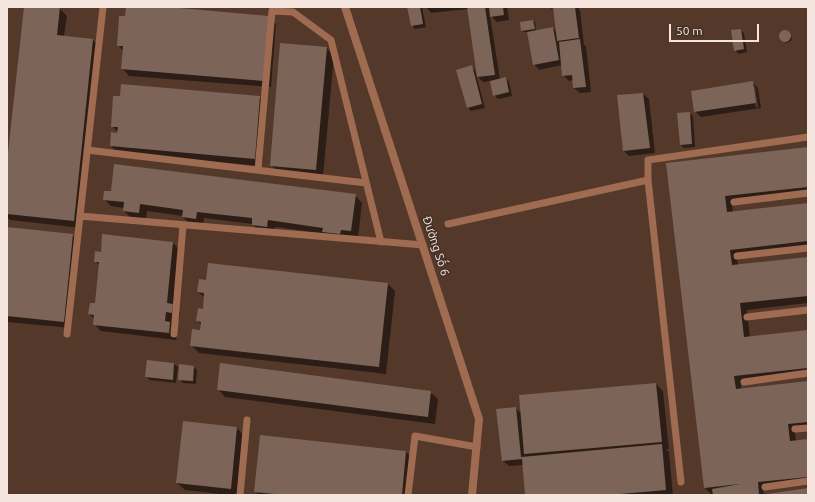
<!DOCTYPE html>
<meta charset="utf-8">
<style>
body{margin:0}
#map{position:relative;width:815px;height:502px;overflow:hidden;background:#463127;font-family:Ubuntu,sans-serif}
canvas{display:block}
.frame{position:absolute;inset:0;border:8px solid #f4e6df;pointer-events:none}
.scale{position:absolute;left:669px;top:24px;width:90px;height:18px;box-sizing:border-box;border:2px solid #f4e6df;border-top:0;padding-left:5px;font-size:12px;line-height:14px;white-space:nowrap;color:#f4e6df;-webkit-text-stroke:3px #463127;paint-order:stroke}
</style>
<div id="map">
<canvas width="815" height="502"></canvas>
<div class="frame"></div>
<div class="scale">50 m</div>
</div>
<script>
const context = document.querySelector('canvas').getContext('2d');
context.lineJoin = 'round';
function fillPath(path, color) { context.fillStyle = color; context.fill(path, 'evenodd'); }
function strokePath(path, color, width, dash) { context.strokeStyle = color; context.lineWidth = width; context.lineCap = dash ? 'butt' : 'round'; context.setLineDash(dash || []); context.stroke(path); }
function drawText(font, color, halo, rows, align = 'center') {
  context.font = font + ' Ubuntu,sans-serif'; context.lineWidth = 3; context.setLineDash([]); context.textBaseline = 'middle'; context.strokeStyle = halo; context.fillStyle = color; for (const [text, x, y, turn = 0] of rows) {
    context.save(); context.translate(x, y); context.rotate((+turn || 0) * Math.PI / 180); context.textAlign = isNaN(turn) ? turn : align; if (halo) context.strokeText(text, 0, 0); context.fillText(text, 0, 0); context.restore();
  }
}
const built = new Path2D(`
 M7 7H808V495H7Z`);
const shadow = new Path2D(`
 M25 7H47L59 8 67 16 64 36 93 40 100 47 81 228 10 220 7 217V169Z
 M127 7H156L269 17 276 24 271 87 129 76 122 68 123 51 118 45 126 17Z
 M408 7H422L426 27 415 29 412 25Z
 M426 7H507L509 20 497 22 490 15 500 80 506 78 509 82 512 96 498 99 494 95 491 81 483 82 477 76 478 75 468 9 431 13Z
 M550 7H585L578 8 580 10 584 45 586 46 591 92 580 93 574 88 573 80 569 81 563 75 562 65 539 70 534 64 528 32H524L522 31 521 23 533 21 535 22 536 31 553 28 557 32 554 8 551 9Z
 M740 30 744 33 747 52 739 54 735 50Z
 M786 30 790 33 792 39 791 41 786 43 782 40 780 35 781 32 783 31Z
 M281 44 327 48 334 56 323 177 278 173 271 165Z
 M471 67 475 70 485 108 471 111 468 108Z
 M752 82 758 88 761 108 701 117 695 111ZM753 87H755L758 107 756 108Z
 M643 94 649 99 655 153 629 156 624 151Z
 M259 97 267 104 262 166 118 153 111 146 112 133 120 134 112 126Z
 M689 113 693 116 695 147 684 148 681 145Z
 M808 148V195L732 203 733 212 808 204V249L737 257 738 266 808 258V303L747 310 750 338 808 331V376L741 383V390L808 382V429L795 431 796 442 808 440V484L763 489 764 495H712L705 488 667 164Z
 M355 195 362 203 358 238 275 227 274 234 260 232 252 224 204 218 203 226 190 224 183 217V216L147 211 146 220 131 218 124 211V208L111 206 104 199Z
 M7 228 72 235 79 242 71 328 7 322Z
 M103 235 173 243 180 250 174 306 180 312 179 320 173 319 177 330 176 340 101 331 94 324 95 319 89 314 96 304 100 266 95 261 101 253Z
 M388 284 395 291 386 374 199 353 192 346 201 331 202 325 197 321 203 310 205 298 198 292Z
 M148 361 174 364 178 367 176 383 150 380 146 377Z
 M194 367 197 370 196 384 183 383 179 379Z
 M656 384 663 391 669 449H666L669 452 673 495H526L523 465 509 466 503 461 515 408 522 414Z
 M218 389 430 392 438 399 435 424 225 397Z
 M184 422 237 428 244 436 238 495H229L185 490 177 483Z
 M406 452 413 459 409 495H259L255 491Z`);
const building = new Path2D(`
 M24 7H60L57 35 93 39 74 221 7 214V162Z
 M126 7H168L269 16 264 81 121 69 123 46H117L119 16H125Z
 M407 7H420L423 24 411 26Z
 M467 7H485L495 75 477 77Z
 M489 7H503L504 15 490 17Z
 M553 7H575L579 38 557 41Z
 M533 20 535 29 521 31 520 22Z
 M553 27 559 60 533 65 527 32Z
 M741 29 744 49 734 51 731 30Z
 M779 36a6 6 0 1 1 12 0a6 6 0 1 1-12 0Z
 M580 39 586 87 573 88 572 75 562 76 559 42Z
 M280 43 327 47 316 170 270 166Z
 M472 65 482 104 467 108 456 70Z
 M506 77 509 92 493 96 490 81Z
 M753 81 756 103 694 112 691 91Z
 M121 84 260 96 255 159 110 146 111 132 117 133 118 127H111L113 96H120Z
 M643 93 650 148 623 151 617 95Z
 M690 112 692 144 680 145 677 113Z
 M808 147V187L725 196 727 212 808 203V241L730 250 732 265 808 257V296L740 303 744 337 808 330V368L734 376 736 389 808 381V422L788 424 790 441 808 439V477L758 482 759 495H713L712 489 740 484 704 488 666 163Z
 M114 164 356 194 351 231 341 230 340 234 322 232 323 228 268 220 267 227 252 225V218L197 212 196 219 182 217 183 210 140 204 139 213 123 211 124 202 103 200 104 191H111Z
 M7 227 73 234 64 322 7 316Z
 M102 234 173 242 167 303 173 304 172 313 166 312 165 321 170 322 169 333 93 325 94 315 88 314 90 303H95L99 262H94L95 251 101 252Z
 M208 263 388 283 379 367 190 346 192 329 200 330 201 322 196 321 198 308 203 309 204 293 197 292 199 279 206 280Z
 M147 360 174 363 173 380 145 377Z
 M220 363 431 391 428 417 217 390Z
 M179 364 194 366 193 381 178 380Z
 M656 383 662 442 524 454 519 395Z
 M516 407 521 457 662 444 666 490 609 495H525L522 459 502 461 496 409Z
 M183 421 237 427 231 489 176 483Z
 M260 435 406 451 402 495H285L254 492Z
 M808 488V495H767V494Z`);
const lane = new Path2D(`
 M87 150 366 183
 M258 170 272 11 293 12 331 40 381 242
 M734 202 808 193
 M80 216 423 245
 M448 224 648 180
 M737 256 808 248
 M747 317 808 310
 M67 334 103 7
 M174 334 183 225
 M744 382 808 373
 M795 429 808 428
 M681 482 648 180V160L808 137
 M765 487 808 481
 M240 495 247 420
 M408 495 415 436 477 447`);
const street = new Path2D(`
 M345 7 479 419 472 495`);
const streetNames = [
 ["Đường Số 6",436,246,72]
];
fillPath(built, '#54392b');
fillPath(shadow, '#0007');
fillPath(building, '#7c6459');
strokePath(lane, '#9f6b51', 7);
strokePath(street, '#9f6b51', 8);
drawText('12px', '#f4e6df', '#463127', streetNames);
</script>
